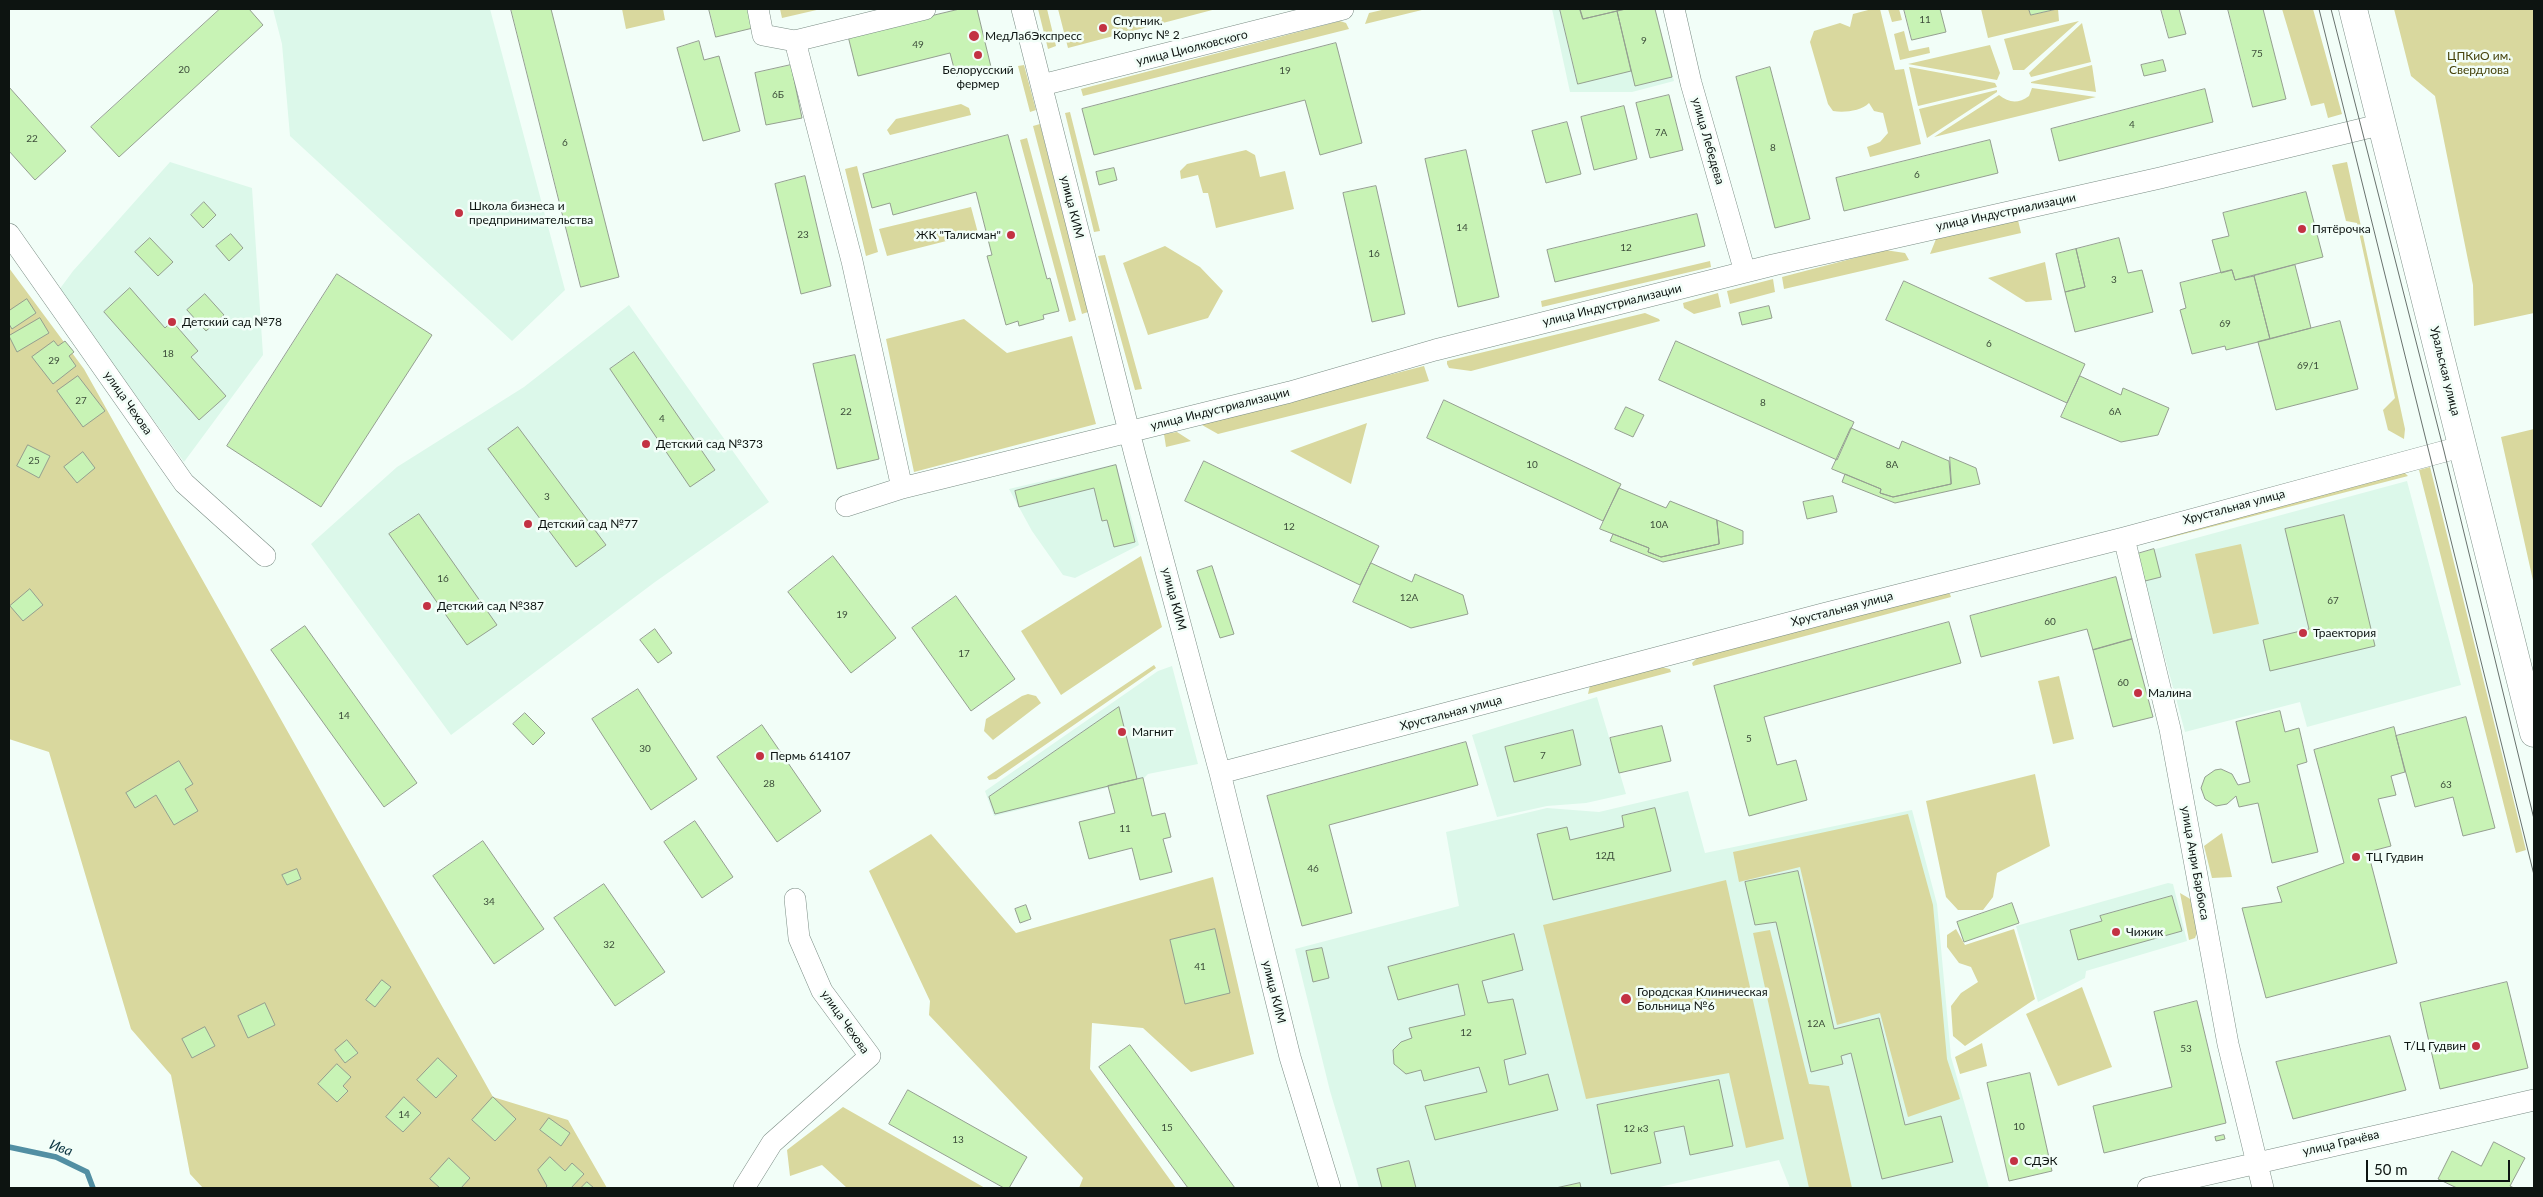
<!DOCTYPE html>
<meta charset="utf-8">
<style>
body{margin:0}
#map{position:relative;width:2543px;height:1197px;overflow:hidden;background:#f2fef8;font-family:Lato,sans-serif}
canvas{display:block}
.frame{position:absolute;inset:0;border:10px solid #0d1411;pointer-events:none}
.scale{position:absolute;left:2366px;top:1160px;width:144px;height:22px;box-sizing:border-box;border:2px solid #0d1411;border-top:0;padding-left:6px;font-size:15px;line-height:18px;white-space:nowrap;color:#0d1411;-webkit-text-stroke:4px #f2fef8;paint-order:stroke}
</style>
<div id="map">
<canvas width="2543" height="1197"></canvas>
<div class="frame"></div>
<div class="scale">50 m</div>
</div>
<script>
const context = document.querySelector('canvas').getContext('2d');
context.lineJoin = 'round';
function fillPath(path, color) { context.fillStyle = color; context.fill(path, 'evenodd'); }
function strokePath(path, color, width, dash) { context.strokeStyle = color; context.lineWidth = width; context.lineCap = dash ? 'butt' : 'round'; context.setLineDash(dash || []); context.stroke(path); }
function drawText(font, color, halo, rows, align = 'center') {
  context.font = font + ' Lato,sans-serif'; context.lineWidth = 5; context.setLineDash([]); context.textBaseline = 'middle'; context.strokeStyle = halo; context.fillStyle = color; for (const [text, x, y, turn = 0] of rows) {
    context.save(); context.translate(x, y); context.rotate((+turn || 0) * Math.PI / 180); context.textAlign = isNaN(turn) ? turn : align; if (halo) context.strokeText(text, 0, 0); context.fillText(text, 0, 0); context.restore();
  }
}
const built = new Path2D(`
 M273 9H490L565 290 512 341 290 136 282 44Z
 M1552 9H1655L1674 81 1632 92H1570Z
 M170 162 252 188 263 355 184 462 59 290 73 271Z
 M629 305 769 502 655 582 451 735 311 544 397 467 524 387Z
 M1116 464 1139 545 1075 578 1063 575 1032 531 1009 489Z
 M2407 481 2461 685 2307 727 2300 702 2185 732 2137 554Z
 M1172 666 1198 764 1148 774 1144 778 1107 788 994 816 985 791 1158 671Z
 M1597 697 1626 794 1586 803 1547 806 1497 817 1472 735Z
 M1688 791 1705 853 1912 810 1937 904 1951 1057 1989 1188H1790L1779 1160 1655 1188H1359L1330 1091 1295 949 1459 906 1446 832 1547 808 1599 812Z
 M2168 883 2173 884 2187 941 2086 971 2085 978 2038 1002 2016 926Z`);
const green = new Path2D(`
 M622 9H663L665 20 626 29Z
 M780 9H821L782 18Z
 M1038 9H1047L1056 46 1048 49Z
 M1058 9H1216L1068 48Z
 M1386 9H1426L1365 24 1369 13Z
 M1872 9H1880L1895 70 1904 69 1921 144 1870 157 1867 147 1880 142 1888 133 1883 113 1874 111 1869 103C1861 111 1844 113 1833 111L1828 104 1810 42 1814 31 1840 23 1850 27 1853 14Z
 M1888 9H1899L1902 20 1892 22Z
 M1981 9H2029L2031 15 2058 9 2059 21 1988 38Z
 M2282 9H2313L2342 114 2328 118 2324 103 2311 106Z
 M2394 9H2534V313L2474 326 2473 285 2435 96 2411 76Z
 M1340 21 1346 23 1349 29 1083 96 1081 89Z
 M2079 21 2024 70H2013L2004 39Z
 M2082 23 2091 62 2031 77 2029 73Z
 M1904 31 1909 51 1929 47 1930 53 1900 60 1894 34Z
 M1990 45 2000 73 1997 80 1908 64Z
 M1024 65 1036 110 1030 112 1018 66Z
 M2092 65 2096 92 2031 83V82Z
 M1909 67 1995 83 1997 87 1918 106Z
 M2032 88 2096 97 1934 137 1999 95C2009 103 2018 104 2029 96Z
 M1997 90V92L1927 138 1919 109Z
 M961 104 969 108 971 115 890 135 887 130 896 119Z
 M1070 112 1100 231 1094 232 1065 113Z
 M1040 124 1088 312 1082 314 1033 126Z
 M1027 138 1076 320 1069 322 1020 140Z
 M1246 150 1255 155 1260 177 1285 171 1294 209 1216 228 1208 193H1203L1198 175 1181 179 1180 171 1187 164Z
 M2347 162 2405 429 2404 439 2388 430 2383 410 2395 398 2357 223 2346 221 2332 165Z
 M857 166 878 252 866 256 845 169Z
 M971 207 978 233 887 256 879 229Z
 M2018 220 2021 233 1930 254 1936 239Z
 M1165 246 1200 267 1223 291 1208 318 1148 335 1123 263Z
 M1885 250 1905 253 1909 260 1784 289 1782 277Z
 M1105 255 1142 389 1135 390 1098 256Z
 M1710 261 1711 267 1542 307 1541 301Z
 M2045 262 2052 300 2026 302 1988 278Z
 M9 268 84 369 493 1097 568 1120 607 1188H203L190 1174 171 1075 131 1029 49 752 9 739Z
 M1773 279 1775 292 1730 304 1727 291Z
 M1718 293 1721 307 1694 314 1684 308 1683 303Z
 M1645 313 1659 319 1660 321 1471 371 1449 368 1447 364V361L1451 360Z
 M964 319 1007 353 1072 336 1096 424 914 472 886 339Z
 M1424 366 1429 381 1218 434 1202 425 1204 422Z
 M1367 423 1351 484 1290 451Z
 M2534 429V585L2501 437Z
 M1177 432 1191 441 1166 447 1164 434Z
 M2430 467 2526 850 2516 853 2419 470Z
 M2402 470 2408 476 2157 541 2158 539Z
 M2241 544 2259 624 2213 634 2195 554Z
 M1141 556 1162 627 1061 695 1021 631Z
 M1945 592 1950 594 1951 597 1693 666 1692 663 1698 657Z
 M1154 665 1156 668 1146 675 996 779 989 780 987 777Z
 M1661 667 1670 669 1671 672 1588 694 1590 685Z
 M2059 676 2074 739 2053 744 2038 681Z
 M1028 694 1036 696 1041 703 993 740 984 731 986 719 1022 696Z
 M2035 774 2050 846 1997 873 1993 897 1983 910H1958L1946 897 1926 801Z
 M1908 814 1933 905 1947 1059 1960 1099 1908 1117 1880 1013 1837 1025 1800 867 1739 882 1733 852Z
 M2222 833 2232 877 2212 878 2204 846Z
 M931 834 1016 933 1213 877 1254 1054 1191 1072 1143 1028 1092 1023 1090 1069 1176 1188H1079L1083 1178 929 1015 930 1001 869 871Z
 M1726 880 1784 1139 1746 1148 1729 1073 1586 1099 1543 925Z
 M2180 893 2192 900 2197 933 2195 938 2189 940Z
 M1956 929 1965 945 2014 929 2035 999 1965 1046 1953 1036 1951 1006 1961 993 1978 982 1971 967 1959 963 1947 947V935Z
 M1770 930 1809 1084 1829 1086 1852 1188H1809L1753 933Z
 M2082 987 2112 1067 2058 1086 2026 1014Z
 M1982 1043 1987 1066 1960 1074 1955 1057Z
 M843 1107 985 1188H847L822 1165 790 1176 787 1150Z`);
const stream = new Path2D(`
 M9 1147 56 1157 87 1172 93 1188`);
const building = new Path2D(`
 M220 9H249L263 25 119 157 91 127Z
 M511 9H551L619 277 581 287Z
 M709 9H752L757 27 716 37Z
 M960 9H977L991 67 956 76 950 53 858 76 848 36Z
 M1560 9H1580L1583 19 1617 11 1631 71 1578 84Z
 M1580 9H1626L1583 19Z
 M1626 9H1655L1672 77 1635 86 1617 11Z
 M1904 9H1940L1946 32 1912 40Z
 M2029 9H2057L2031 15Z
 M2161 9H2179L2186 34 2169 38Z
 M2228 9H2263L2286 99 2253 107Z
 M699 41 704 60 719 56 740 131 703 141 677 48Z
 M1336 43 1362 143 1320 155 1305 100 1094 155 1082 109Z
 M2163 60 2166 71 2144 76 2141 65Z
 M791 65 802 118 766 125 755 73Z
 M1770 67 1810 219 1775 228 1736 77Z
 M9 87 66 151 35 180 9 151Z
 M2205 89 2213 122 2059 161 2051 129Z
 M1669 95 1683 150 1650 158 1636 103Z
 M1624 106 1637 159 1594 170 1581 117Z
 M1567 122 1581 174 1546 183 1532 131Z
 M1008 135 1047 279 1050 278 1059 311 1043 315 1044 319 1019 326 1018 321 1006 325 987 256 992 255 976 192 893 215 890 203 872 208 863 174Z
 M1990 140 1998 173 1844 211 1836 178Z
 M1466 150 1499 297 1458 307 1425 159Z
 M1114 168 1117 180 1099 185 1096 172Z
 M805 176 831 286 801 294 775 184Z
 M1376 186 1405 314 1372 322 1343 193Z
 M2306 192 2323 257 2235 280 2232 270 2221 273 2212 240 2229 236 2223 213Z
 M204 202 216 215 203 228 191 215Z
 M1697 214 1705 246 1555 282 1547 250Z
 M231 234 243 248 229 261 216 246Z
 M150 238 173 262 158 276 135 252Z
 M2119 238 2128 273 2142 270 2153 312 2075 332 2065 292 2085 287 2076 249Z
 M2076 249 2085 287 2065 292 2056 254Z
 M2295 265 2311 328 2270 339 2254 276Z
 M2232 270 2235 280 2254 276 2270 339 2226 350 2225 346 2192 354 2180 310 2186 308 2180 283Z
 M337 274 432 335 321 507 227 446Z
 M1904 281 2085 364 2067 403 1886 320Z
 M130 288 165 328 172 321 198 351 191 357 226 396 199 420 104 312Z
 M205 294 224 315 206 331 187 310Z
 M27 299 36 313 12 329 9 324V311Z
 M1769 306 1772 318 1742 325 1739 313Z
 M40 318 49 333 17 352 9 336Z
 M2340 321 2358 389 2276 410 2258 342Z
 M54 341 58 346 65 341 74 352 69 356 76 366 53 384 32 357Z
 M1676 341 1854 422 1837 460 1659 380Z
 M634 352 715 470 690 487 610 369Z
 M855 355 879 459 837 469 813 364Z
 M78 376 105 411 83 427 57 391Z
 M2080 376 2121 395 2123 388 2169 408 2158 435 2121 442 2061 417Z
 M1444 400 1621 484 1603 521 1427 438Z
 M1626 407 1644 415 1633 437 1615 429Z
 M518 427 606 545 576 567 488 449Z
 M1851 428 1899 449 1902 441 1949 461 1951 484 1893 497 1880 493 1881 489 1832 469Z
 M28 445 50 456 39 478 17 466Z
 M83 452 95 468 77 483 64 467Z
 M1950 457 1976 468 1980 484 1895 503 1842 482 1845 474 1881 489 1880 493 1893 497 1951 484Z
 M1204 461 1379 546 1360 585 1185 501Z
 M1116 465 1135 542 1114 547 1107 520 1102 521 1094 488 1019 507 1015 491Z
 M1619 488 1666 508 1670 501 1717 520 1719 544 1661 557 1648 552 1649 548 1600 529Z
 M1833 496 1837 512 1807 519 1803 502Z
 M419 514 497 625 467 645 389 534Z
 M2344 515 2375 646 2270 671 2263 640 2309 629 2285 529Z
 M1717 520 1743 531V544L1663 562 1610 541 1613 534 1649 548 1648 552 1661 557 1719 544Z
 M2154 549 2161 577 2145 581 2137 554Z
 M833 556 896 638 851 673 788 592Z
 M1371 563 1412 582 1415 574 1463 595 1468 614 1411 628 1353 602Z
 M1212 566 1234 634 1220 638 1197 571Z
 M2116 577 2132 639 2093 650 2087 629 1981 657 1970 616Z
 M30 589 43 605 23 621 10 606Z
 M956 596 1015 679 971 711 912 628Z
 M1949 622 1961 663 1764 717 1777 765 1796 760 1807 800 1749 816 1714 686Z
 M305 626 417 783 384 807 271 650Z
 M655 629 672 653 658 663 640 640Z
 M2132 639 2153 717 2113 727 2093 650Z
 M638 689 697 779 651 810 592 719Z
 M1119 707 1137 779 995 814 989 797Z
 M2280 711 2285 732 2299 728 2307 762 2297 765 2318 852 2272 863 2258 803 2239 807 2236 796 2227 804 2216 806 2205 799 2201 788 2205 777 2215 770 2221 769 2232 774 2238 785 2250 782 2236 722Z
 M525 713 545 733 533 745 513 724Z
 M2466 717 2495 828 2463 836 2453 797 2415 807 2396 736Z
 M762 725 821 811 777 842 717 757Z
 M1662 726 1671 761 1619 773 1610 738Z
 M2394 727 2405 772 2391 776 2396 795 2378 799 2391 846 2368 852 2397 963 2266 998 2242 908 2282 902 2277 887 2344 863 2314 750Z
 M1573 730 1581 765 1514 782 1505 747Z
 M1466 742 1478 785 1329 825 1352 913 1302 926 1267 796Z
 M179 761 193 784 185 789 198 811 174 825 156 795 135 808 126 793Z
 M1143 778 1152 816 1165 813 1171 837 1163 839 1172 872 1140 880 1132 848 1089 859 1079 822 1115 813 1108 786Z
 M1655 808 1671 871 1553 900 1537 834 1567 827 1570 840 1624 827 1622 816Z
 M695 821 733 877 702 898 664 842Z
 M483 841 544 929 494 964 433 876Z
 M297 869 301 879 287 885 282 875Z
 M1798 871 1834 1029 1879 1018 1905 1125 1941 1116 1953 1162 1882 1179 1851 1053 1841 1056 1843 1064 1811 1072 1776 922 1755 925 1745 882Z
 M604 884 665 972 615 1006 554 918Z
 M2172 896 2182 931 2078 960 2070 930 2102 921 2100 916Z
 M2012 903 2019 923 1964 942 1957 922Z
 M1026 905 1031 919 1020 923 1015 909Z
 M1215 929 1230 993 1185 1004 1170 940Z
 M1514 934 1523 970 1482 981 1488 1003 1513 999 1526 1054 1504 1060 1509 1085 1548 1074 1558 1110 1435 1140 1425 1106 1487 1092 1479 1067 1424 1081 1421 1070 1406 1074 1394 1064 1393 1050 1401 1042 1412 1038 1409 1028 1465 1015 1458 984 1398 1000 1388 967Z
 M1322 948 1329 978 1313 982 1306 951Z
 M382 980 391 987 375 1007 366 1000Z
 M2507 982 2528 1068 2440 1089 2420 1003Z
 M2197 1001 2226 1123 2104 1153 2093 1106 2172 1087 2154 1012Z
 M265 1003 275 1025 248 1038 238 1016Z
 M205 1027 215 1046 192 1058 182 1039Z
 M2390 1036 2406 1090 2293 1119 2276 1062Z
 M347 1040 358 1053 345 1063 335 1050Z
 M1130 1045 1235 1188H1188L1099 1067Z
 M438 1058 457 1076 436 1098 417 1080Z
 M337 1064 351 1077 343 1086 348 1091 337 1102 318 1084Z
 M2030 1073 2052 1171 2009 1181 1987 1083Z
 M1719 1080 1733 1146 1690 1155 1684 1126 1654 1132 1661 1163 1611 1174 1597 1105Z
 M908 1090 1027 1157 1009 1188H1004L889 1124Z
 M404 1097 421 1113 403 1132 386 1117Z
 M493 1097 516 1119 495 1141 472 1120Z
 M549 1118 570 1133 561 1146 540 1130Z
 M2224 1135 2225 1139 2216 1141 2215 1137Z
 M2494 1142 2525 1158 2510 1186 2514 1188H2457L2438 1179 2452 1151 2481 1166Z
 M550 1157 565 1171 572 1163 584 1174 571 1188H545L547 1186 538 1170Z
 M449 1158 470 1178 461 1188H440L430 1179Z
 M1409 1161 1416 1188H1382L1377 1169Z
 M587 1182 594 1188H581Z
 M1580 1183 1581 1188H1556Z`);
const minor = new Path2D(`
 M758 9 763 35 795 41 925 9
 M1022 9 1135 455 1220 773 1290 1057 1330 1188
 M1674 9 1691 83 1745 272
 M795 41 852 261 902 488
 M1042 85 1343 9
 M9 234 184 483 265 556
 M846 506 902 488 1290 392 1435 350 1773 265 2160 178 2383 124
 M2124 538 2170 729 2228 1044 2263 1188
 M1220 773 1823 614 2124 538 2464 446
 M744 1188 772 1143 870 1056 822 991 799 938 795 899
 M2148 1188 2534 1100`);
const major = new Path2D(`
 M2353 9 2534 733`);
const tram = new Path2D(`
 M2319 9 2534 875
 M2331 9 2444 451 2534 819`);
const markers = [
 [1103,28,5,"#c33243"],
 [974,36,6,"#c33243"],
 [978,55,5,"#c33243"],
 [459,213,5,"#c33243"],
 [2302,229,5,"#c33243"],
 [1011,235,5,"#c33243"],
 [172,322,5,"#c33243"],
 [646,444,5,"#c33243"],
 [528,524,5,"#c33243"],
 [427,606,5,"#c33243"],
 [2303,633,5,"#c33243"],
 [2138,693,5,"#c33243"],
 [1122,732,5,"#c33243"],
 [760,756,5,"#c33243"],
 [2356,857,5,"#c33243"],
 [2116,932,5,"#c33243"],
 [1626,999,6,"#c33243"],
 [2476,1046,5,"#c33243"],
 [2014,1161,5,"#c33243"]
];
const numberNames = [
 ["11",1925,20],
 ["9",1644,41],
 ["49",918,45],
 ["75",2257,54],
 ["20",184,70],
 ["19",1285,71],
 ["6Б",778,95],
 ["4",2132,125],
 ["7А",1661,133],
 ["22",32,139],
 ["6",565,143],
 ["8",1773,148],
 ["6",1917,175],
 ["14",1462,228],
 ["23",803,235],
 ["12",1626,248],
 ["16",1374,254],
 ["3",2114,280],
 ["69",2225,324],
 ["6",1989,344],
 ["18",168,354],
 ["29",54,361],
 ["69/1",2308,366],
 ["27",81,401],
 ["8",1763,403],
 ["22",846,412],
 ["6А",2115,412],
 ["4",662,419],
 ["25",34,461],
 ["10",1532,465],
 ["8А",1892,465],
 ["3",547,497],
 ["10А",1659,525],
 ["12",1289,527],
 ["16",443,579],
 ["12А",1409,598],
 ["67",2333,601],
 ["19",842,615],
 ["60",2050,622],
 ["17",964,654],
 ["60",2123,683],
 ["14",344,716],
 ["5",1749,739],
 ["30",645,749],
 ["7",1543,756],
 ["28",769,784],
 ["63",2446,785],
 ["11",1125,829],
 ["12Д",1605,856],
 ["46",1313,869],
 ["34",489,902],
 ["32",609,945],
 ["41",1200,967],
 ["12А",1816,1024],
 ["12",1466,1033],
 ["53",2186,1049],
 ["14",404,1115],
 ["10",2019,1127],
 ["15",1167,1128],
 ["12 к3",1636,1129],
 ["13",958,1140]
];
const poiNames = [
 ["Спутник.",1113,21],
 ["Корпус № 2",1113,35],
 ["МедЛабЭкспресс",985,36],
 ["Белорусский",978,70,"center"],
 ["фермер",978,84,"center"],
 ["Школа бизнеса и",469,206],
 ["предпринимательства",469,220],
 ["Пятёрочка",2312,229],
 ["ЖК \"Талисман\"",1001,235,"right"],
 ["Детский сад №78",182,322],
 ["Детский сад №373",656,444],
 ["Детский сад №77",538,524],
 ["Детский сад №387",437,606],
 ["Траектория",2313,633],
 ["Малина",2148,693],
 ["Магнит",1132,732],
 ["Пермь 614107",770,756],
 ["ТЦ Гудвин",2366,857],
 ["Чижик",2126,932],
 ["Городская Клиническая",1637,992],
 ["Больница №6",1637,1006],
 ["Т/Ц Гудвин",2466,1046,"right"],
 ["СДЭК",2024,1161]
];
const streetNames = [
 ["улица Циолковского",1192,48,-14],
 ["улица Лебедева",1708,141,74],
 ["улица КИМ",1072,207,76],
 ["улица Индустриализации",2006,212,-12],
 ["улица Индустриализации",1612,305,-14],
 ["Уральская улица",2445,371,76],
 ["улица Чехова",128,403,55],
 ["улица Индустриализации",1220,409,-14],
 ["Хрустальная улица",2234,507,-15],
 ["улица КИМ",1174,599,75],
 ["Хрустальная улица",1842,609,-15],
 ["Хрустальная улица",1451,713,-15],
 ["улица Анри Барбюса",2195,863,80],
 ["улица КИМ",1274,992,76],
 ["улица Чехова",845,1022,55],
 ["улица Грачёва",2341,1143,-13]
];
const parkNames = [
 ["ЦПКиО им.",2479,56],
 ["Свердлова",2479,70]
];
const waterNames = [
 ["Ива",61,1148,20]
];
fillPath(built, '#dcf8ea');
fillPath(green, '#d9d89e');
strokePath(stream, '#528fa3', 5.5);
fillPath(building, '#c8f3b5');
strokePath(building, '#949f90', 1);
strokePath(minor, '#7b8d85', 22);
strokePath(major, '#7b8d85', 29);
strokePath(minor, '#fff', 21);
strokePath(major, '#fff', 28);
strokePath(tram, '#68716d', 1);
for (const [x, y, r, color] of markers) { const dot = new Path2D(); dot.arc(x, y, r, 0, 2 * Math.PI); context.fillStyle = color; context.fill(dot); strokePath(dot, '#f2fef8', 2); }
drawText('10px', '#3c4c3a', null, numberNames);
drawText('12px', '#0d1411', '#f2fef8', poiNames, 'left');
drawText('12px', '#0d1411', '#f2fef8', streetNames);
drawText('12px', '#46430b', '#f2fef8', parkNames);
drawText('italic 14px', '#0d3642', '#f2fef8', waterNames);
</script>
